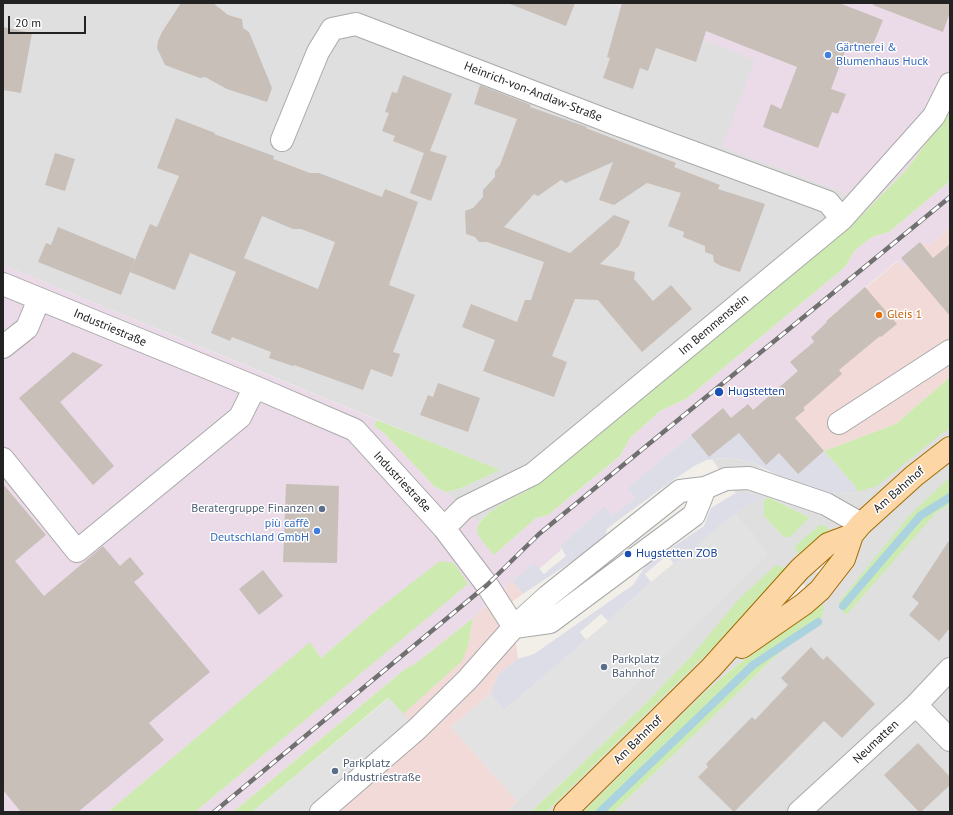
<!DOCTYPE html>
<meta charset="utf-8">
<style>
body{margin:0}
#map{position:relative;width:953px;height:815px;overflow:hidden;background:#f2efe9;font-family:"PT Sans",sans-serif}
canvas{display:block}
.frame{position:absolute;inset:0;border:4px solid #222;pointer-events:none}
.scale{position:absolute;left:8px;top:16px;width:78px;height:18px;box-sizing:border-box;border:2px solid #222;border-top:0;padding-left:5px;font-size:12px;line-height:14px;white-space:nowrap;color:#222;-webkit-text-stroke:3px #fff;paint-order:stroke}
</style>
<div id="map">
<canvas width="953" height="815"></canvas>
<div class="frame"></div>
<div class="scale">20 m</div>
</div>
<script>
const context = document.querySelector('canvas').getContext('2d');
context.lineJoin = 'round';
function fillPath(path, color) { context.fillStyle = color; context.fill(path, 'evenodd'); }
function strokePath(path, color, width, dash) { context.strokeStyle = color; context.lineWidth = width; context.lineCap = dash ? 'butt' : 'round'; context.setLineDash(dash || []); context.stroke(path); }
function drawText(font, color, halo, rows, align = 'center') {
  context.font = font + ' "PT Sans",sans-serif'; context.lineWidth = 3; context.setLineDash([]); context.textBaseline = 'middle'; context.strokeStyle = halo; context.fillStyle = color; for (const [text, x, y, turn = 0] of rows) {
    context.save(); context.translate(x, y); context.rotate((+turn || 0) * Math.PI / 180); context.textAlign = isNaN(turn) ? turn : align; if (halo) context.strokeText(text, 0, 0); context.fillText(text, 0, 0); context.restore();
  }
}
const residential = new Path2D(`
 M3 3H610L756 60 723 147 843 192 864 213 767 295 524 492 511 499 486 515 479 523 446 492 459 489 499 470 3 265Z
 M950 428V812H614L783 649 818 623 817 621 805 616 737 665 704 693 583 812H546L790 572 693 654 644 705 531 812H506L593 725 755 537 734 514 762 496 748 493H736L712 459 730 458 746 461 754 463 771 474 822 491 838 493 857 492ZM769 497 809 518 764 511ZM833 549 840 556 821 576 813 568ZM800 581 808 589 760 620Z`);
const commercial = new Path2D(`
 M950 227V377L896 424 824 451 798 474 779 453 766 465 753 450 723 408 814 341 811 337 827 323 826 321 898 261 903 267 925 248 920 242 930 245Z
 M512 581 523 594 502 609 514 627 518 659 499 673 490 694 451 727 517 801 506 812H252L468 646 473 618Z`);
const industrial = new Path2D(`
 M610 3H950V111L907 169 864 213 843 192 722 147 755 60Z
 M950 181V227L930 245 921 242 925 248 903 267 897 261 826 320 827 322 811 337 814 342 790 362 799 372 753 410 748 404 740 411 741 431 709 457 691 435 627 488 635 498 612 516 603 507 560 546 561 550 539 569 534 564 512 581 473 618 415 664 405 669 233 812H195L467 584 378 609 321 658 310 643 108 812H3V265L377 420 374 426 384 433 435 487 446 492 479 523 477 530 494 555 536 518 548 515 620 456 630 438 660 411 686 399 845 267 855 250 872 237 889 232Z`);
const grass = new Path2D(`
 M950 111V181L889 232 872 237 855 250 845 267 686 399 660 411 630 438 620 456 548 515 536 518 494 555C490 549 477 537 477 530 478 515 512 498 525 492L767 295 864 213 907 169Z
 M950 377V428L936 438 877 486 857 492 854 485 824 451 896 424Z
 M377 420 500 470 459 489 446 492 435 487 384 433 374 426Z
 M950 477V504L936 513 846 615 839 607V602L909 516Z
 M768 497 806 516 809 518 790 537H784L764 516V501Z
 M820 525 828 527 829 532 802 559 795 549V546Z
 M440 561 454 563 468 584 195 812H108L310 642 321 658 378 609Z
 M776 565 788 569 790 572 546 812H531L644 705 693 654 739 599Z
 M820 601 824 607 822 617 817 621 819 623 783 649 614 812H583L704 693 737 665 805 616Z
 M473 618 468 646 462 661 403 714 388 698 252 812H233L405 669 415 664Z`);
const parking = new Path2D(`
 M734 514 755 537 768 555 517 801 451 727 490 694 504 710 608 621 651 582Z
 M389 698 417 729 321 812H252Z`);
const plaza = new Path2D(`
 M741 431 766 464 779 453 798 474 824 451 854 485 857 492 838 493 822 491 792 483 754 463 738 459 721 458 707 460 696 465 676 478 617 521 607 529 604 540 523 594 512 581 534 563 544 574 566 556 560 546 604 506 612 516 635 498 627 488 691 435 709 457Z
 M736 493H748L763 496 734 514 674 564 667 555 645 574 651 582 608 621 601 614 580 632 586 640 504 710 490 694 499 673 518 659 534 654 633 585 646 565 704 526 711 508Z`);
const stream = new Path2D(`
 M843 606 920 516 950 497
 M600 812 753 665 818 622`);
const building = new Path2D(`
 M181 3H213L228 15 242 19 243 28 249 32 272 88 267 102 227 89 205 77 200 78 165 65 157 48 158 41 162 32Z
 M510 3H575L566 26 510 4Z
 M622 3H839L883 20 869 54 847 46 831 89 846 94 838 114 832 112 818 148 763 127 771 104 781 109 797 67 706 31 696 62 656 48 648 71 640 68 633 89 603 78 610 58 607 57Z
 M873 3H950V12L943 32 873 5Z
 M3 27 32 33 21 93 3 90Z
 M403 75 452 94 430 151 447 156 431 201 410 193 424 153 393 141 395 136 382 131 389 113 385 112 392 92 397 93Z
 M480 85 531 105 530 107 587 127 586 128 676 163 674 167 720 185 718 189 765 204 740 272 721 266 714 262 713 255 705 252V246L683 237 684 232 668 226 681 193 647 183 614 205 599 200 613 162 566 183 561 180 538 196 534 194 504 227 570 253 614 215 630 221 619 246 600 264 635 272 634 279 653 301 671 285 692 309 642 352 598 300 575 299 552 356 567 362 554 397 483 371 495 340 462 327 471 304 517 322 525 300H531L544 262 487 242H479L475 237 466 234 465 211 473 208 483 197V190L495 177V171L500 165 517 119 474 104Z
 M176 118 215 133 214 134 274 156 273 159 310 173H319L382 197 385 189 418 202 389 285 415 295 393 352 400 354 392 377 371 369 363 390 294 365 293 366 269 358 271 352 232 337 230 341 211 333 236 272 190 253 175 290 130 272 150 224 157 227 179 176 157 168ZM262 216 293 229H301L335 242 318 289 244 258Z
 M55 153 75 159 65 191 45 185Z
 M58 227 135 259 121 295 38 262 46 243 51 245Z
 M920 242 933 258 950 244V316L901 258Z
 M865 287 897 324 881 337 880 336 839 370 842 374 803 408 805 410 795 418 824 451 798 474 779 453 766 465 739 433 709 457 691 435 723 408 731 418 748 404 753 410 798 371 790 362 814 342 811 337 827 322 826 321Z
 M73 352 103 365 60 402 114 466 93 485 19 398Z
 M438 383 480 398 468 432 420 415 428 395 433 397Z
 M3 484 46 535 15 561 44 596 103 546 120 566 130 557 144 574 134 582 210 672 149 723 164 740 78 812H21L3 790Z
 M286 484 339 486 337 563 283 562Z
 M950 539V628L939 641 909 615 919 603 912 597Z
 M263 570 283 596 259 615 239 589Z
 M811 647 823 660 827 656 875 704 842 738 824 721 734 812 698 777 708 767 706 764 752 717 755 720 788 685 781 678Z
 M918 743 950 777V785L921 812H919L884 775Z`);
const minor = new Path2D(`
 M282 140 318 52 332 29 356 24 616 124 828 202 842 219
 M3 284 255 387 355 430 444 528 487 585 514 627
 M3 347 27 328 39 299
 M839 423 950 351
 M3 459 77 551 240 417 255 387
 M444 528 464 508 533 474 842 219 934 116 950 84
 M514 627 550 622 694 515 705 488
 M916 705 950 740
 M321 812 417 729 467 680 514 627 548 596 680 491 705 488 726 479 749 478 826 504 861 524
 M799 812 916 705 950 669`);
const major = new Path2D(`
 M742 647 804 604 820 590 844 559 852 535 861 524 914 476 950 448
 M565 812 711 668 800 569 828 544 852 535`);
const rail = new Path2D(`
 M214 812 487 585 539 534 950 197`);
const markers = [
 [828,55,4,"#3f7fe0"],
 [879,315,4,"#e8710a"],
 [719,392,5,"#1a4fb4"],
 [322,509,4,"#5c6f8a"],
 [317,531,4,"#3f7fe0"],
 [628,554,4,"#1a4fb4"],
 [604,667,4,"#5c6f8a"],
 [335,771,4,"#5c6f8a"]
];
const shopNames = [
 ["Gärtnerei &",836,48],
 ["Blumenhaus Huck",836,62],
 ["più caffè",309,524,"right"],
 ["Deutschland GmbH",309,538,"right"]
];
const streetNames = [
 ["Heinrich-von-Andlaw-Straße",533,92,21],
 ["Im Bemmenstein",714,325,-40],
 ["Industriestraße",110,328,23],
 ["Industriestraße",402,482,47],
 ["Am Bahnhof",899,490,-41],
 ["Am Bahnhof",638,740,-45],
 ["Neumatten",876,742,-43]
];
const foodNames = [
 ["Gleis 1",887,315]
];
const transitNames = [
 ["Hugstetten",728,392],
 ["Hugstetten ZOB",636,554]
];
const serviceNames = [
 ["Beratergruppe Finanzen",314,509,"right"],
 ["Parkplatz",612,660],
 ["Bahnhof",612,674],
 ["Parkplatz",343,764],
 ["Industriestraße",343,778]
];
fillPath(residential, '#e0dfdf');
fillPath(commercial, '#f2dad9');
fillPath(industrial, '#ebdbe8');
fillPath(grass, '#cdebb0');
fillPath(parking, '#e2e2e2');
fillPath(plaza, '#dddde8');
strokePath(stream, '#aad3df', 8);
fillPath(building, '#c7bfb8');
strokePath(minor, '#a9a9a9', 24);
strokePath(major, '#a06b00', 24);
strokePath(minor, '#fff', 22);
strokePath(major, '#fcd6a4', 22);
strokePath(rail, '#707070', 4.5);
strokePath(rail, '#fff', 3, [9]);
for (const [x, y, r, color] of markers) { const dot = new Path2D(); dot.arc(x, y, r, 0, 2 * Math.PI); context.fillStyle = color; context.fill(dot); strokePath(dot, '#fff', 1.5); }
drawText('12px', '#366cbe', '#fff', shopNames, 'left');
drawText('12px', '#222', '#fff', streetNames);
drawText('12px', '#c56008', '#fff', foodNames, 'left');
drawText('12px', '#164399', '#fff', transitNames, 'left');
drawText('12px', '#4e5e75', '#fff', serviceNames, 'left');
</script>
